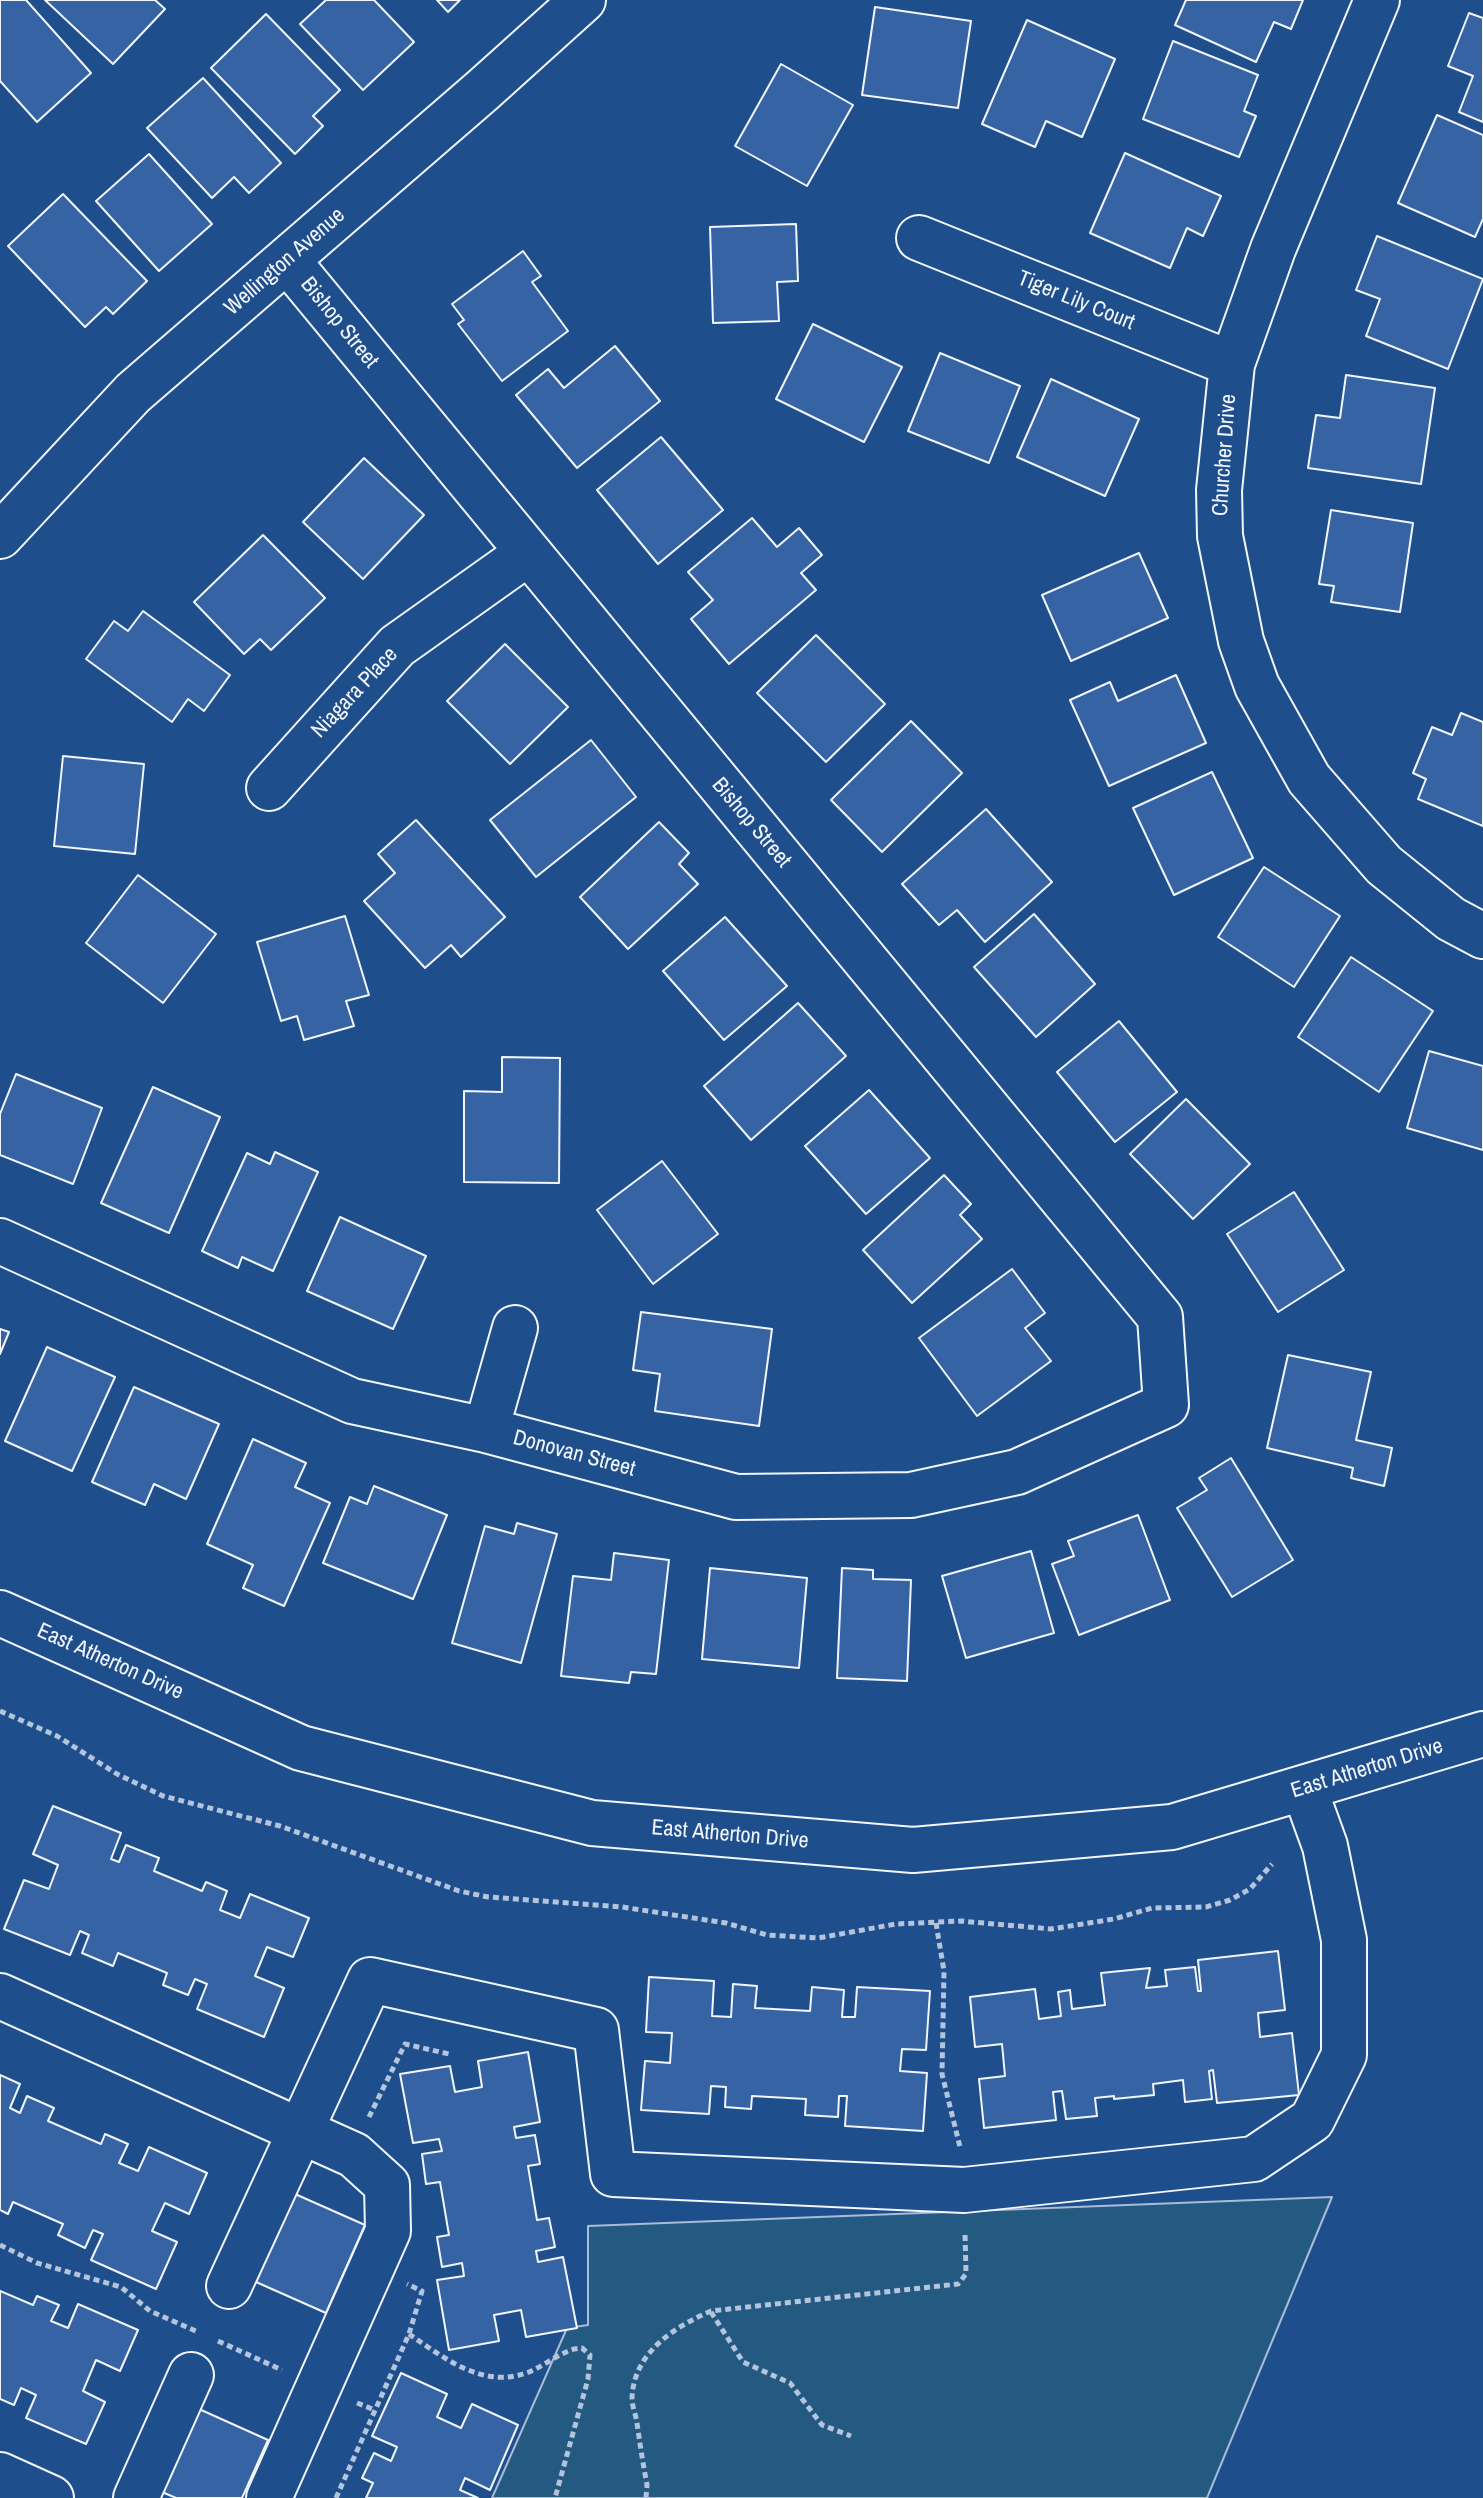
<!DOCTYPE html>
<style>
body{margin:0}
canvas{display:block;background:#1f4e8c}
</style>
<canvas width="1483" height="2498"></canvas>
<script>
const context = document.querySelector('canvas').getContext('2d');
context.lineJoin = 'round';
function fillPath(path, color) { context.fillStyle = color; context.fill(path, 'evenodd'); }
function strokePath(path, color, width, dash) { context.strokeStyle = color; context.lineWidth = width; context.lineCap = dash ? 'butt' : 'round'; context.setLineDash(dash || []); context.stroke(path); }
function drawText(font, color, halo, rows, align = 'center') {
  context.font = font + ' "Archivo Narrow",sans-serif'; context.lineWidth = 6; context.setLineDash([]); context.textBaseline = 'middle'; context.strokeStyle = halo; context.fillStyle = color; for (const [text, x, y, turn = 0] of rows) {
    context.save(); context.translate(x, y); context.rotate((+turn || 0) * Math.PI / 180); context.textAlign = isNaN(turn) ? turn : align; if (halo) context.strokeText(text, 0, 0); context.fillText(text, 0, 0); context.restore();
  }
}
const green = new Path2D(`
 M1332 2197 1207 2498H492L567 2328 588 2325V2226Z`);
const building = new Path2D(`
 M0 0H26L91 73 37 122 0 81Z
 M45 0H155L165 9 113 64Z
 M326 0H374L414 42 363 90 300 24Z
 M437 0H460L448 12Z
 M1186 0H1303L1291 29 1274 22 1256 62 1175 25Z
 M875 7 971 21 958 108 862 95Z
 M1469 13 1483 18V122L1459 112 1473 76 1448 66Z
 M266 14 340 90 313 116 323 126 295 154 211 68Z
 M1027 20 1115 59 1082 137 1046 121 1035 147 982 124Z
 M1173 41 1258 75 1244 111 1256 116 1239 157 1143 119Z
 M781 64 853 105 807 186 735 146Z
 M203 78 281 163 249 193 234 177 212 198 147 128Z
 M1437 115 1483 135V219L1475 237 1398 203Z
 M1125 153 1221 196 1203 236 1187 228 1170 268 1090 233Z
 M149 154 212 224 159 271 96 201Z
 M63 194 147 281 113 314 106 307 85 327 8 246Z
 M796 224 798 281 777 282 779 321 713 323 710 227Z
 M1377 236 1483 279 1448 369 1366 336 1380 299 1356 290Z
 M523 251 541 276 532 282 568 331 502 381 458 324 464 320 452 304Z
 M813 324 902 367 864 442 776 399Z
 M615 346 660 401 577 468 516 395 548 369 564 388Z
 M940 353 1020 386 989 463 908 431Z
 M1346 375 1435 388 1421 484 1308 468 1316 415 1340 418Z
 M1051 379 1139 419 1105 496 1017 457Z
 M661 437 723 510 658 564 597 490Z
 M364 458 424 515 363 579 303 522Z
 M1331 510 1413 523 1400 612 1331 602 1334 586 1319 584Z
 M752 518 777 547 799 528 822 555 801 573 816 590 729 664 691 619 713 600 688 572Z
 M263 535 325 598 271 650 260 639 244 654 194 602Z
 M1139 553 1168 618 1071 661 1042 595Z
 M143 611 230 675 204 711 188 699 172 722 86 659 114 621 128 631Z
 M816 635 885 704 826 762 757 693Z
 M505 644 568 707 510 764 447 701Z
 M1176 675 1206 743 1109 786 1070 700 1110 682 1118 701Z
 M1461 713 1483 722V826L1418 799 1426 779 1413 773 1432 727 1452 735Z
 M911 721 962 773 882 852 831 800Z
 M591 740 636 797 536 877 490 820Z
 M63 756 144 764 135 854 54 846Z
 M1212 772 1253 858 1174 895 1133 808Z
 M986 809 1052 882 985 942 957 910 939 925 902 884Z
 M416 820 505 917 461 957 451 945 425 968 364 901 395 873 378 854Z
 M659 822 689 853 679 864 698 884 628 949 580 897Z
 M1264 867 1340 916 1294 987 1218 937Z
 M138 875 216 934 163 1003 86 943Z
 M1034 914 1095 984 1036 1037 974 967Z
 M345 916 369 995 346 1001 354 1026 304 1040 297 1016 281 1021 257 942Z
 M725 917 787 986 724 1040 663 971Z
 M1351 957 1433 1011 1379 1092 1298 1037Z
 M798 1003 846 1056 751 1140 704 1086Z
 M1119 1021 1177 1092 1115 1142 1057 1072Z
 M1429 1051 1483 1066V1150L1407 1128Z
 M502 1057 560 1058 559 1183 464 1182V1091L502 1092Z
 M16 1074 102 1108 73 1184 0 1155V1114Z
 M153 1087 220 1117 169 1233 101 1203Z
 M869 1090 930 1158 866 1214 805 1146Z
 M1186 1099 1250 1164 1193 1219 1130 1154Z
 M275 1152 318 1172 273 1271 242 1257 238 1268 202 1251 247 1153 270 1164Z
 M662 1161 718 1234 653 1284 597 1210Z
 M944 1175 971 1204 960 1215 982 1239 912 1303 863 1250Z
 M1294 1192 1344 1270 1278 1312 1227 1234Z
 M340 1217 426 1256 393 1329 307 1291Z
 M1012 1269 1045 1313 1025 1328 1051 1361 977 1416 919 1338Z
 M641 1312 772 1329 759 1426 655 1411 660 1374 633 1370Z
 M0 1329 9 1332 0 1354Z
 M47 1347 115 1377 72 1471 5 1441Z
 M1288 1355 1371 1372 1356 1440 1392 1448 1384 1486 1351 1478 1353 1468 1267 1448Z
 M134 1387 219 1424 186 1499 154 1484 145 1505 92 1482Z
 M253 1439 306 1463 295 1487 330 1503 284 1606 243 1588 253 1565 207 1544Z
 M1231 1458 1293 1560 1232 1597 1177 1508 1207 1490 1199 1478Z
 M374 1486 447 1515 413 1599 323 1563 350 1497 367 1504Z
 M1138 1515 1170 1600 1079 1635 1052 1564 1074 1556 1068 1541Z
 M517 1523 557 1534 521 1663 452 1643 485 1526 514 1534Z
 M1031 1551 1054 1633 966 1658 942 1576Z
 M614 1553 669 1560 656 1674 631 1672 629 1683 561 1676 573 1576 611 1580Z
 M710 1568 807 1578 799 1668 702 1659Z
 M842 1568 873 1570V1579L911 1580 907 1681 837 1678Z
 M53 1806 121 1833 111 1859 119 1862 126 1845 159 1858 154 1871 202 1891 206 1882 227 1891 220 1910 240 1918 250 1894 309 1918 293 1957 267 1947 255 1976 284 1988 264 2037 197 2009 207 1984 195 1979 188 1995 163 1985 167 1973 118 1953 113 1966 82 1953 89 1935 80 1931 70 1955 4 1929 24 1880 49 1889 58 1865 33 1854Z
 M1278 1951 1285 2010 1258 2013 1260 2037 1292 2033 1299 2095 1217 2103 1213 2070 1209 2071 1212 2099 1185 2102 1183 2080 1153 2084 1154 2095 1114 2099V2096L1095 2098 1097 2116 1066 2119 1062 2091 1053 2092 1056 2120 984 2128 979 2079 1005 2076 1002 2044 975 2047 970 1997 1035 1989 1039 2019 1061 2016 1058 1992 1070 1990 1072 2009 1105 2005 1101 1973 1150 1968 1146 1988 1167 1986 1165 1970 1195 1967 1198 1991H1201L1198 1960Z
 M649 1977 714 1981 712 2016 731 2017 733 1984 757 1986 755 2008 810 2011 812 1987 844 1990 842 2017H855L857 1987 930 1991 926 2050 902 2049 900 2071 927 2073 923 2131 845 2126 847 2096H839L838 2117 805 2115 806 2099 752 2096 751 2109 725 2107 726 2087 711 2086 709 2114 641 2110 645 2061 670 2063 672 2033 646 2032Z
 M528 2052 540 2122 514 2127 516 2138 535 2135 540 2164 528 2166 537 2220 549 2218 555 2247 536 2251 538 2262 563 2257 577 2328 526 2337 521 2310 494 2315 499 2341 449 2350 437 2280 464 2276 462 2263 442 2267 437 2237 449 2235 440 2182 426 2184 422 2154 442 2151 439 2139 413 2143 400 2074 450 2066 455 2092 482 2087 478 2061Z
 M0 2075 20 2084 10 2108 20 2113 27 2096 54 2108 48 2121 101 2144 105 2134 128 2144 119 2163 138 2171 149 2147 207 2173 189 2214 165 2203 152 2231 177 2242 156 2289 91 2260 103 2234 93 2230 85 2248 58 2235 63 2224 13 2202 8 2214 0 2210Z
 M295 2194 365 2225 326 2313 256 2282Z
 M0 2291 33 2305 37 2296 59 2305 51 2321 68 2328 78 2304 138 2330 120 2371 96 2360 83 2391 105 2402 86 2444 26 2418 36 2395 21 2388 14 2405 0 2399Z
 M401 2373 447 2394 437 2417 461 2428 472 2404 518 2425 490 2490 465 2478 460 2490 478 2498H366L373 2483 362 2478 374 2453 391 2461 397 2447 372 2436Z
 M199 2409 268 2440 242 2498H176L162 2492Z`);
const path = new Path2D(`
 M0 1711 57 1736 117 1774 163 1796 280 1826 459 1891 488 1897 622 1907 726 1923 767 1935 818 1938 896 1924 961 1921 1051 1929 1114 1919 1152 1908 1206 1907 1230 1900 1250 1889 1272 1864
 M936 1923 944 1971 942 2074 960 2147
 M369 2117 405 2044 449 2054
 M0 2245 37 2263 121 2287 150 2311 198 2332
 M711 2312 743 2362 790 2383 822 2425 851 2436
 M409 2334C444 2358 484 2390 529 2372 545 2365 558 2354 574 2349L582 2348 590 2355 588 2379 555 2498
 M218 2341 282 2370
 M357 2403 375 2410
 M336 2498 409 2334 422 2291 407 2284
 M646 2498 647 2485C643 2464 640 2444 637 2423 636 2415 632 2406 632 2399 633 2353 674 2327 711 2311L958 2284 966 2274 965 2233`);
const minor = new Path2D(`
 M1377 0 1273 249 1232 364 1219 490 1220 536 1241 641 1257 686 1309 779 1384 865 1451 919 1483 936
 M919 238 1232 364
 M0 536 133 393 483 90 583 0
 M269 788 397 646 528 553
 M0 1241 352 1401 486 1430 736 1497 911 1495 1017 1472 1166 1405 1160 1317 287 260
 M486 1430 515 1328
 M0 1613 301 1748 592 1823 913 1850 1172 1827 1483 1734
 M0 1996 354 2155 387 2185 388 2231 269 2498
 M229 2286 370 1980 596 2030 613 2174 964 2190 1254 2159 1312 2120 1344 2055V1940L1325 1846 1304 1788
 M0 2475 51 2498
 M136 2498 191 2375`);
const streetNames = [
 ["Wellington Avenue",285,262,-41],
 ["Tiger Lily Court",1076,301,22],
 ["Bishop Street",339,323,51],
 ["Churcher Drive",1225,455,-86],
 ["Niagara Place",355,693,-47],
 ["Bishop Street",751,823,50],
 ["Donovan Street",574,1454,15],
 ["East Atherton Drive",110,1662,24],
 ["East Atherton Drive",1367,1769,-17],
 ["East Atherton Drive",730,1835,5]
];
fillPath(green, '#245a82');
strokePath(green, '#a8bbd7', 2);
fillPath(building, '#3563a3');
strokePath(building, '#f2f6ff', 2);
strokePath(minor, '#f2f6ff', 48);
strokePath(path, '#b3c4dc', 5, [6, 4]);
strokePath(minor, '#1f4e8c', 44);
drawText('22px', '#f2f6ff', '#1f4e8c', streetNames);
</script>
